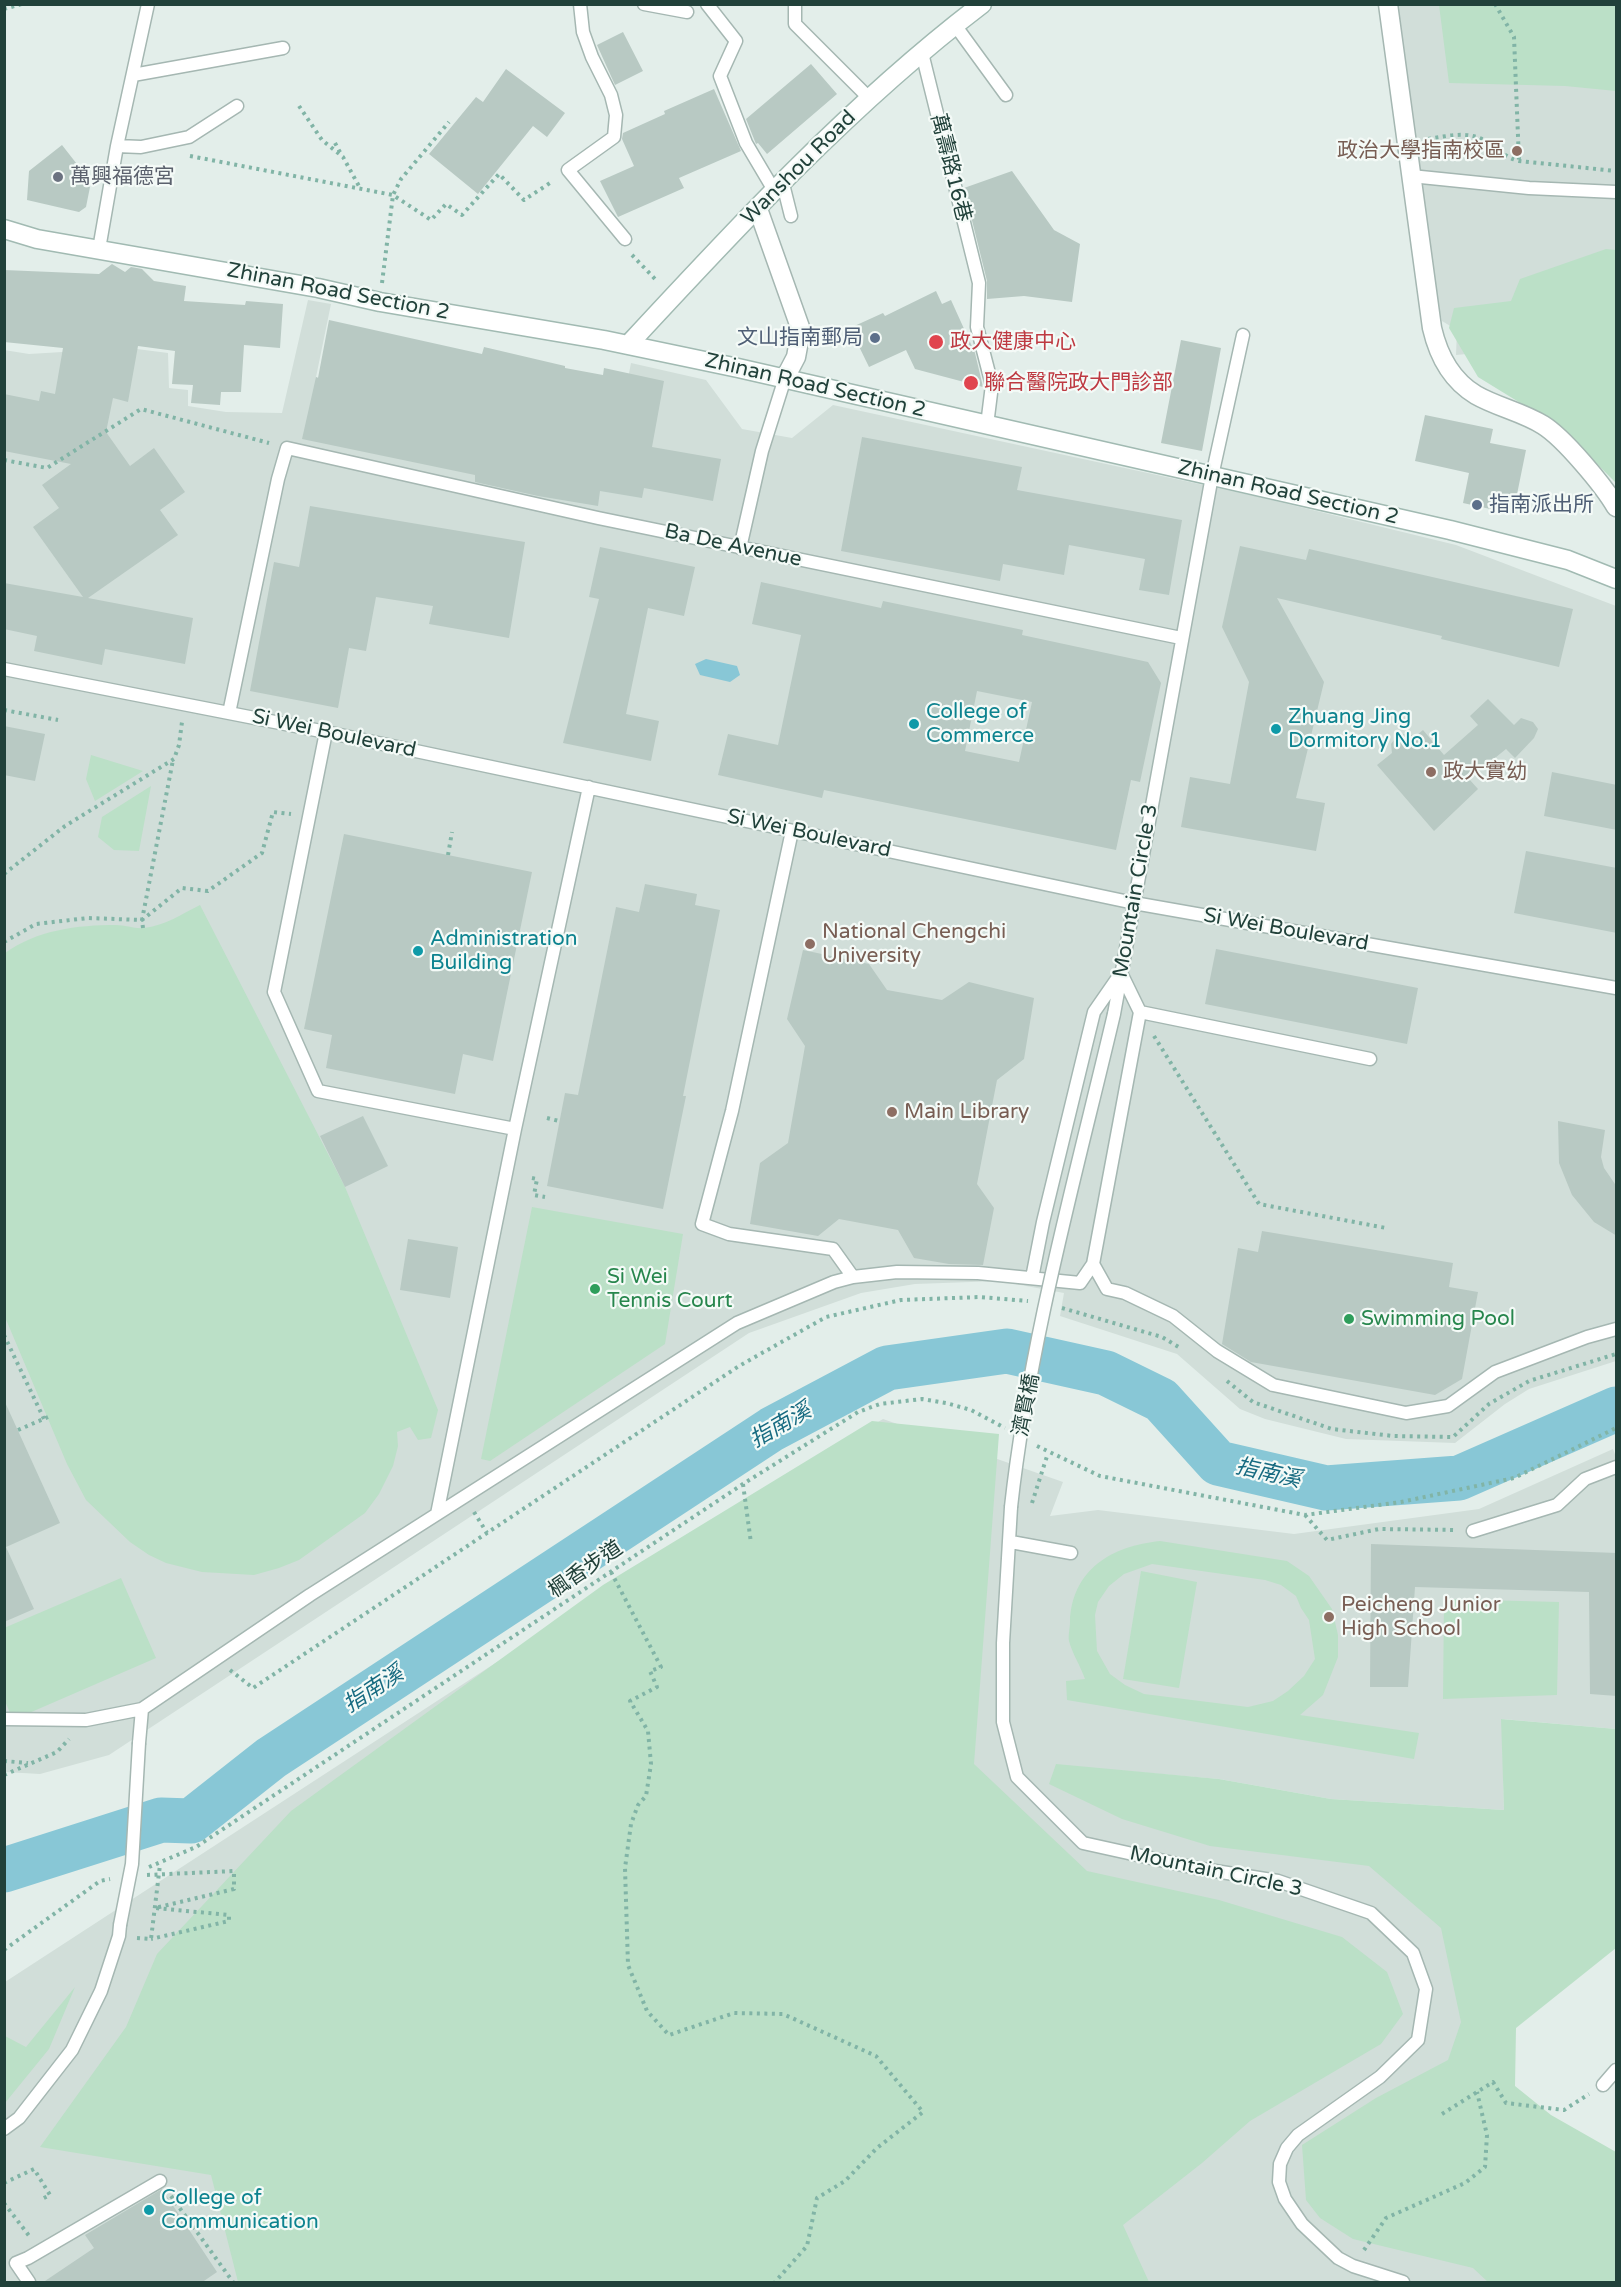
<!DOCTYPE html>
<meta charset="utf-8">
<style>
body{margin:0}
#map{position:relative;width:1621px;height:2287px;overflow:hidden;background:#e3eeea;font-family:"Varela Round",sans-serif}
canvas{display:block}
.frame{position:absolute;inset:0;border:6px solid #21413a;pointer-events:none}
</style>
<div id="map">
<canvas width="1621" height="2287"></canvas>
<div class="frame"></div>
</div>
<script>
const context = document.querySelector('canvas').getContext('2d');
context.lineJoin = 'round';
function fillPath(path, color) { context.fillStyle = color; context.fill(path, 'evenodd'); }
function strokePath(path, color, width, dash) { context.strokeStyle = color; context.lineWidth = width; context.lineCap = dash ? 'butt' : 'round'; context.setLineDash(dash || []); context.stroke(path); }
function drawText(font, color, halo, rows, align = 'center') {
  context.font = font + ' "Varela Round","Noto Sans TC",sans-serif'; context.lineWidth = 4.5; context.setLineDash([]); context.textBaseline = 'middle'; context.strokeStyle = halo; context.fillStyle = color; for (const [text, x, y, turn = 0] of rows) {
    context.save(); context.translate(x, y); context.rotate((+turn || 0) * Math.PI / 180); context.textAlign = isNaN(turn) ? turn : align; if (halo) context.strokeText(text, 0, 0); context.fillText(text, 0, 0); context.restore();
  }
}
const built = new Path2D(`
 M1398 5H1616V351L1477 353 1456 355 1457 330 1442 321 1437 298Z
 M308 300 331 304 316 377 611 466 631 363 706 380 742 429 792 438 833 405 1259 497 1456 545 1616 606V1361L1529 1389 1505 1404 1455 1443 1346 1439 1265 1419 1240 1409 1177 1354 1060 1316 1064 1293 999 1281 915 1284 861 1293 749 1333 109 1755 40 1774 5 1772 4 350 29 354 129 348 168 353 169 388 188 390V406L226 412 282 413Z
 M883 1419 1063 1482 1050 1516 1098 1510 1294 1534 1479 1509 1613 1449 1616 1457V1729L1502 1719 1504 1810 1331 1799 1219 1779 1077 1767 1514 1827 1466 2076 1616 2282H5V1982L706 1526Z`);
const green = new Path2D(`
 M1439 5H1616V91L1565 86 1449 83Z
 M1606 249 1616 250V483L1561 428 1478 377 1449 328 1454 308 1511 301 1520 279Z
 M91 755 143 771 95 801 86 779Z
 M151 786 139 851 114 850 98 837 102 817Z
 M200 905 345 1187 438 1410 431 1438 418 1440 410 1427 397 1432 398 1446 393 1466 379 1494 365 1513 299 1560 279 1568 254 1575 202 1572 166 1563 149 1555 130 1542 86 1500 67 1464 5 1317V953C37 930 77 925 116 925 125 925 135 929 144 928 164 926 182 914 200 905Z
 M532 1207 683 1234 665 1344 490 1461 481 1459Z
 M872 1421 999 1434 974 1764 1087 1871 1219 1900 1342 1937 1387 1972 1403 2014 1381 2044 1250 2121 1202 2163 1123 2225 1149 2282H238L211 2175 40 2147 126 2027 157 1954 291 1811 603 1585Z
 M1160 1541 1287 1561 1309 1576 1332 1609 1338 1635V1657L1323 1695 1300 1715 1419 1733 1414 1759 1067 1700 1066 1681 1085 1679C1081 1667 1072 1653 1069 1641 1068 1635 1070 1628 1070 1622 1072 1569 1112 1546 1160 1541ZM1152 1564 1265 1580 1281 1585 1296 1596 1301 1608 1309 1620 1315 1659 1304 1676 1288 1691 1273 1701 1248 1707 1144 1694 1125 1685 1110 1674 1097 1651 1095 1615 1098 1602 1109 1586 1124 1574Z
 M1141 1571 1197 1582 1179 1688 1123 1679Z
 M121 1578 156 1658 13 1720 5 1701 4 1628Z
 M1444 1599 1559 1602 1557 1695 1443 1699Z
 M1501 1719 1616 1729V1948L1516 2028 1515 2086 1551 2115 1616 2152V2282H1488L1473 2268 1353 2239 1320 2218 1306 2200 1302 2145 1376 2098 1448 2060 1461 2022 1441 1928 1369 1866 1210 1846 1122 1819 1049 1784 1056 1764 1219 1779 1331 1799 1504 1810Z
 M75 1987 49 2049 5 2103V2036L26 2047Z`);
const water = new Path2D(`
 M706 659 737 666 740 675 730 682 700 675 695 664Z`);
const river = new Path2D(`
 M4 1870 161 1820 191 1821 271 1758 772 1429 887 1368 1007 1351 1106 1373 1161 1400 1218 1463 1326 1488 1459 1478 1616 1409`);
const building = new Path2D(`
 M623 32 643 71 615 85 597 45Z
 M811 64 837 94 767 154 758 143 756 144 746 119Z
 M506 69 565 113 547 137 533 126 478 194 429 154 476 97 483 102Z
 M714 89 741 151 679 178 684 188 618 217 600 181 634 166 622 139 623 133 665 114 664 111Z
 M62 145 91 182 86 207 79 212 27 200 29 171Z
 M1012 171 1054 230 1080 244 1072 302 1024 296 987 299V281L964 188Z
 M112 264 125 272 131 267 142 269 154 281 186 286 184 301 245 305 246 301 283 304 280 348 244 345 241 392H221L220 405 191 403 193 385 172 384 175 351 138 346 128 402 113 398 106 432 130 466 154 448 185 492 160 510 178 535 88 598 193 618 185 664 105 649 102 665 34 651 37 636 4 629V583L83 597 33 527 59 508 42 485 71 464 4 451V394L39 401 41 391 55 394 63 348 4 342V270L99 274Z
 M936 291 942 304 951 300 975 353 983 387 915 369 906 350 869 367 850 328 883 313 885 316Z
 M329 320 482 354 484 347 565 366V368L603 375 604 368 664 381 652 447 721 459 713 501 644 488 642 498 600 491 598 506 538 496 475 482V475L302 439 316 377 318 378Z
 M1181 340 1221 348 1202 451 1161 443Z
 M1425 415 1493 429 1490 443 1526 450 1513 514 1463 503 1469 473 1415 461Z
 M862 437 1022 467 1017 490 1182 520 1169 595 1139 590 1145 559 1069 545 1064 575 1003 564 1000 581 841 551Z
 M310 506 525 542 509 638 429 624 433 606 376 597 366 651 349 648 338 708 250 691 274 562 299 567Z
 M1240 546 1306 560 1309 549 1573 609 1559 667 1441 639 1442 636 1277 598 1324 682 1296 798 1325 803 1316 851 1181 827 1190 777 1230 784 1249 682 1222 627Z
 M600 547 695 567 684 616 648 608 626 714 659 721 651 761 563 743 599 599 589 597Z
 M761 582 881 608 883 601 1023 630 1022 635 1148 662 1161 683 1140 782 1131 780 1116 850 824 790 822 798 718 775 728 734 778 745 801 635 752 624ZM977 691 1032 702 1019 762 965 751Z
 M1488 699 1514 725 1521 718 1533 722 1538 729 1534 738 1515 758 1506 749 1469 779 1478 789 1434 831 1377 765 1392 753 1391 744 1398 735 1407 734 1416 736 1423 730 1444 755 1478 725 1470 716Z
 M4 726 45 734 35 781 4 775Z
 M1552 772 1617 785V830L1544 816Z
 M344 834 532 872 493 1061 463 1054 455 1094 326 1068 332 1035 304 1029Z
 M1526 851 1617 868V933L1514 913Z
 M645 884 697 894 695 905 720 910 683 1096H686L663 1209 547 1186 565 1093 578 1095 616 907 639 912Z
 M1216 949 1418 988 1407 1044 1205 1004Z
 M803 950 869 964 887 990 942 1000 969 982 1034 998 1024 1059 997 1080 977 1184 994 1208 983 1265 949 1264 914 1258 898 1230 839 1219 818 1236 750 1224 760 1163 788 1143 805 1046 787 1019Z
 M363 1116 388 1166 345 1187 320 1136Z
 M1558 1121 1605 1130 1601 1157 1604 1168 1617 1187V1236L1594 1222 1572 1195 1559 1163Z
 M1262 1231 1453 1263 1449 1287 1478 1292 1462 1379 1435 1395 1251 1362 1222 1344 1238 1248 1258 1252Z
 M408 1239 458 1247 450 1298 400 1290Z
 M4 1400 60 1523 6 1547 34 1609 4 1622Z
 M1371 1544 1617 1553V1696L1590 1694 1589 1592 1415 1587 1408 1687H1370Z
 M162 2189 217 2272 201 2283H42L94 2248 85 2235Z`);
const path = new Path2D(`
 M1495 4 1514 37 1519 161
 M4 9 22 4
 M299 106 322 140 343 157 360 188
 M1428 139C1448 136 1469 130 1487 142 1498 149 1506 158 1519 161L1616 171
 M335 143 341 154
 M190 156 393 195 431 220 446 204 462 215 499 174 524 200 553 181
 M632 255 658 282
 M382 283 393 195 401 179 449 122
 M4 460 47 468 141 409 269 443
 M4 710 58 720
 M448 855 452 832
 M4 874 65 826 174 759 179 745 182 722
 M143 928 142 920 173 760
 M4 942 36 924 88 918 142 920 182 888 208 891 262 853 273 812 291 814
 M1154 1036 1259 1204 1386 1228
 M547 1118 559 1121
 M532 1178 537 1179 534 1195 545 1197
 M1062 1308 1162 1337 1182 1349
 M4 1335 44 1419
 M1227 1381 1253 1402 1332 1429 1393 1436 1453 1437 1489 1404 1529 1381 1616 1354
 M18 1430 48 1417
 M1037 1446 1100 1476 1305 1515 1401 1502 1514 1478 1616 1428
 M743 1484 751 1543
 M1032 1503 1048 1453
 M474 1512 487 1533
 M1305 1515 1327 1540 1379 1529 1457 1530
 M611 1572 661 1667 650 1671 657 1687 630 1701 648 1731 651 1764 646 1796 638 1805 631 1824 625 1868 628 1965 647 2011 669 2035 734 2013 783 2014 876 2056 923 2112 877 2148 845 2181 817 2198 807 2246 775 2282
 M230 1670 253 1688 739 1366 826 1317 901 1300 980 1297 1028 1301
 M4 1761 28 1763
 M4 1775 57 1752 69 1739
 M149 1867 196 1847 743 1484 858 1412 880 1404 922 1399 946 1403 971 1410 1005 1428
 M147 1875 234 1871V1889L155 1908 229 1915V1921L151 1939
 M137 1938 151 1939 160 1865
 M4 1950 100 1881 110 1879
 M1442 2114 1493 2082 1506 2103 1564 2110 1589 2094
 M4 2183 34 2169 50 2195 42 2199
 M171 2196 233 2282
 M4 2203 30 2237
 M1364 2250 1386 2218 1465 2183 1485 2167 1487 2135 1477 2092`);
const lane = new Path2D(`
 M580 4 583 32 592 57 611 95 616 115 614 137 568 170 625 239
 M644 4 687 12
 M707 4 736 41 720 76 746 143 775 192
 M795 4V24L869 98
 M955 25 1006 95
 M922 53 979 283 977 327 992 385 987 425
 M133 75 283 48
 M117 146 141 147 189 137 237 106
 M1411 176 1529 188 1616 192
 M783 184 791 216
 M99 249 117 146 148 4
 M740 548 762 451 785 378
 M4 669 326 732 1134 903 1616 988
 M229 713 278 479 287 448 598 518 1181 638
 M326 732 274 992 318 1091 515 1129
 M792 831 732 1111 702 1224 729 1234 833 1249 853 1277
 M1140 1012 1370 1059
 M1114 1014 1212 476 1243 335
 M1093 1264 1107 1289 1125 1293 1173 1316 1217 1351 1273 1385 1406 1413 1448 1406 1495 1372 1587 1337 1616 1329
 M1032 1278 1043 1222 1094 1012 1119 976
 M1011 1507 1003 1643V1722L1017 1777 1083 1843 1196 1868 1278 1881 1371 1913 1413 1953 1426 1989 1418 2040 1380 2077 1298 2135 1287 2148 1280 2164 1279 2182 1285 2199 1302 2224 1338 2258 1353 2266 1403 2282
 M437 1514 515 1129 589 787
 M1473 1531 1557 1505 1585 1479 1616 1467
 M1011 1542 1071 1553
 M4 1719 86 1720 142 1709 310 1595 737 1323 834 1282 853 1277 897 1272 978 1273 1080 1283 1093 1264 1140 1012 1121 973
 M139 1743 142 1709
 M1603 2085 1616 2070
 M4 2129 19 2118 72 2050 101 1991 119 1936 120 1925
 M29 2282 16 2263 28 2258 160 2181`);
const street = new Path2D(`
 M1388 4 1432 328C1438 354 1451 380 1476 395 1497 407 1522 412 1543 425 1564 438 1604 486 1616 507
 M758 209 801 330 796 357 785 378`);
const secondary = new Path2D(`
 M4 229 37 239 318 288 380 302 604 340 738 368 1450 530 1568 560 1616 579
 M628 345C739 225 852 103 982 4`);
const laneBridge = new Path2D(`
 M1011 1507C1029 1343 1076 1175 1114 1014
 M120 1925 132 1864 139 1743`);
const markers = [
 [1517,151,6,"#8d6e63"],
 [58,177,6,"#6b7280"],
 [875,338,6,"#5c6f8a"],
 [936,342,8,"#e0444e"],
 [971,383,8,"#e0444e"],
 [1477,505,6,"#5c6f8a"],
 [914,724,6,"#0f9aa8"],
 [1276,729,6,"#0f9aa8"],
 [1431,772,6,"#8d6e63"],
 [810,944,6,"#8d6e63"],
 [418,951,6,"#0f9aa8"],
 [892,1112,6,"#8d6e63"],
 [595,1289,6,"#2e9e5b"],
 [1349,1319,6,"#2e9e5b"],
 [1329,1617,6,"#8d6e63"],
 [149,2210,6,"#0f9aa8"]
];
const educationNames = [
 ["政治大學指南校區",1505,151,"right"],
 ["政大實幼",1443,772],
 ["National Chengchi",822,932],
 ["University",822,956],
 ["Main Library",904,1112],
 ["Peicheng Junior",1341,1605],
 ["High School",1341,1629]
];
const streetNames = [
 ["Wanshou Road",799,168,-45],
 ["萬壽路16巷",950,168,76],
 ["Zhinan Road Section 2",338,292,11],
 ["Zhinan Road Section 2",815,386,13],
 ["Zhinan Road Section 2",1288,493,13],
 ["Ba De Avenue",733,546,12],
 ["Si Wei Boulevard",334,734,12],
 ["Si Wei Boulevard",809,834,12],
 ["Mountain Circle 3",1136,891,-80],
 ["Si Wei Boulevard",1286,930,10],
 ["濟賢橋",1027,1405,-79],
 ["楓香步道",586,1570,-34],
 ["Mountain Circle 3",1216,1872,12]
];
const worshipNames = [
 ["萬興福德宮",70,177]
];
const serviceNames = [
 ["文山指南郵局",863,338],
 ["指南派出所",1489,505,"left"]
];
const healthNames = [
 ["政大健康中心",950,342],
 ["聯合醫院政大門診部",984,383]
];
const cultureNames = [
 ["College of",926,712],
 ["Commerce",926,736],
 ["Zhuang Jing",1288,717],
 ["Dormitory No.1",1288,741],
 ["Administration",430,939],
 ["Building",430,963],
 ["College of",161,2198],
 ["Communication",161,2222]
];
const leisureNames = [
 ["Si Wei",607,1277],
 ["Tennis Court",607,1301],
 ["Swimming Pool",1361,1319]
];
const waterNames = [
 ["指南溪",781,1426,-30],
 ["指南溪",1268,1474,13],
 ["指南溪",374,1690,-33]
];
fillPath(built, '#d1ded9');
fillPath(green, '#bbe0c7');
fillPath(water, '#88c7d6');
strokePath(river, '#88c7d6', 45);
fillPath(building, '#b8c9c3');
strokePath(lane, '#a5b7b2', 15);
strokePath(street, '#a5b7b2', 21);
strokePath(secondary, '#a1bab2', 21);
strokePath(path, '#81b4a6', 4, [3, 4.5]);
strokePath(lane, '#fff', 12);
strokePath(street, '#fff', 18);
strokePath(secondary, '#fff', 18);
strokePath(laneBridge, '#a5b7b2', 15, []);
strokePath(laneBridge, '#fff', 12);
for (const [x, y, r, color] of markers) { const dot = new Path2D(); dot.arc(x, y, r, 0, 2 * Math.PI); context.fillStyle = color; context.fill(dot); strokePath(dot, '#f4faf7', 2); }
drawText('21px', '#785e54', '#f4faf7', educationNames, 'left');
drawText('21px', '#21413a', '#f4faf7', streetNames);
drawText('21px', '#5b616d', '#f4faf7', worshipNames, 'left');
drawText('21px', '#4e5e75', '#f4faf7', serviceNames, 'right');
drawText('21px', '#be3a42', '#f4faf7', healthNames, 'left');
drawText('21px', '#0d838f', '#f4faf7', cultureNames, 'left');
drawText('21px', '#27864d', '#f4faf7', leisureNames, 'left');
drawText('italic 22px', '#176b81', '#f4faf7', waterNames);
</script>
